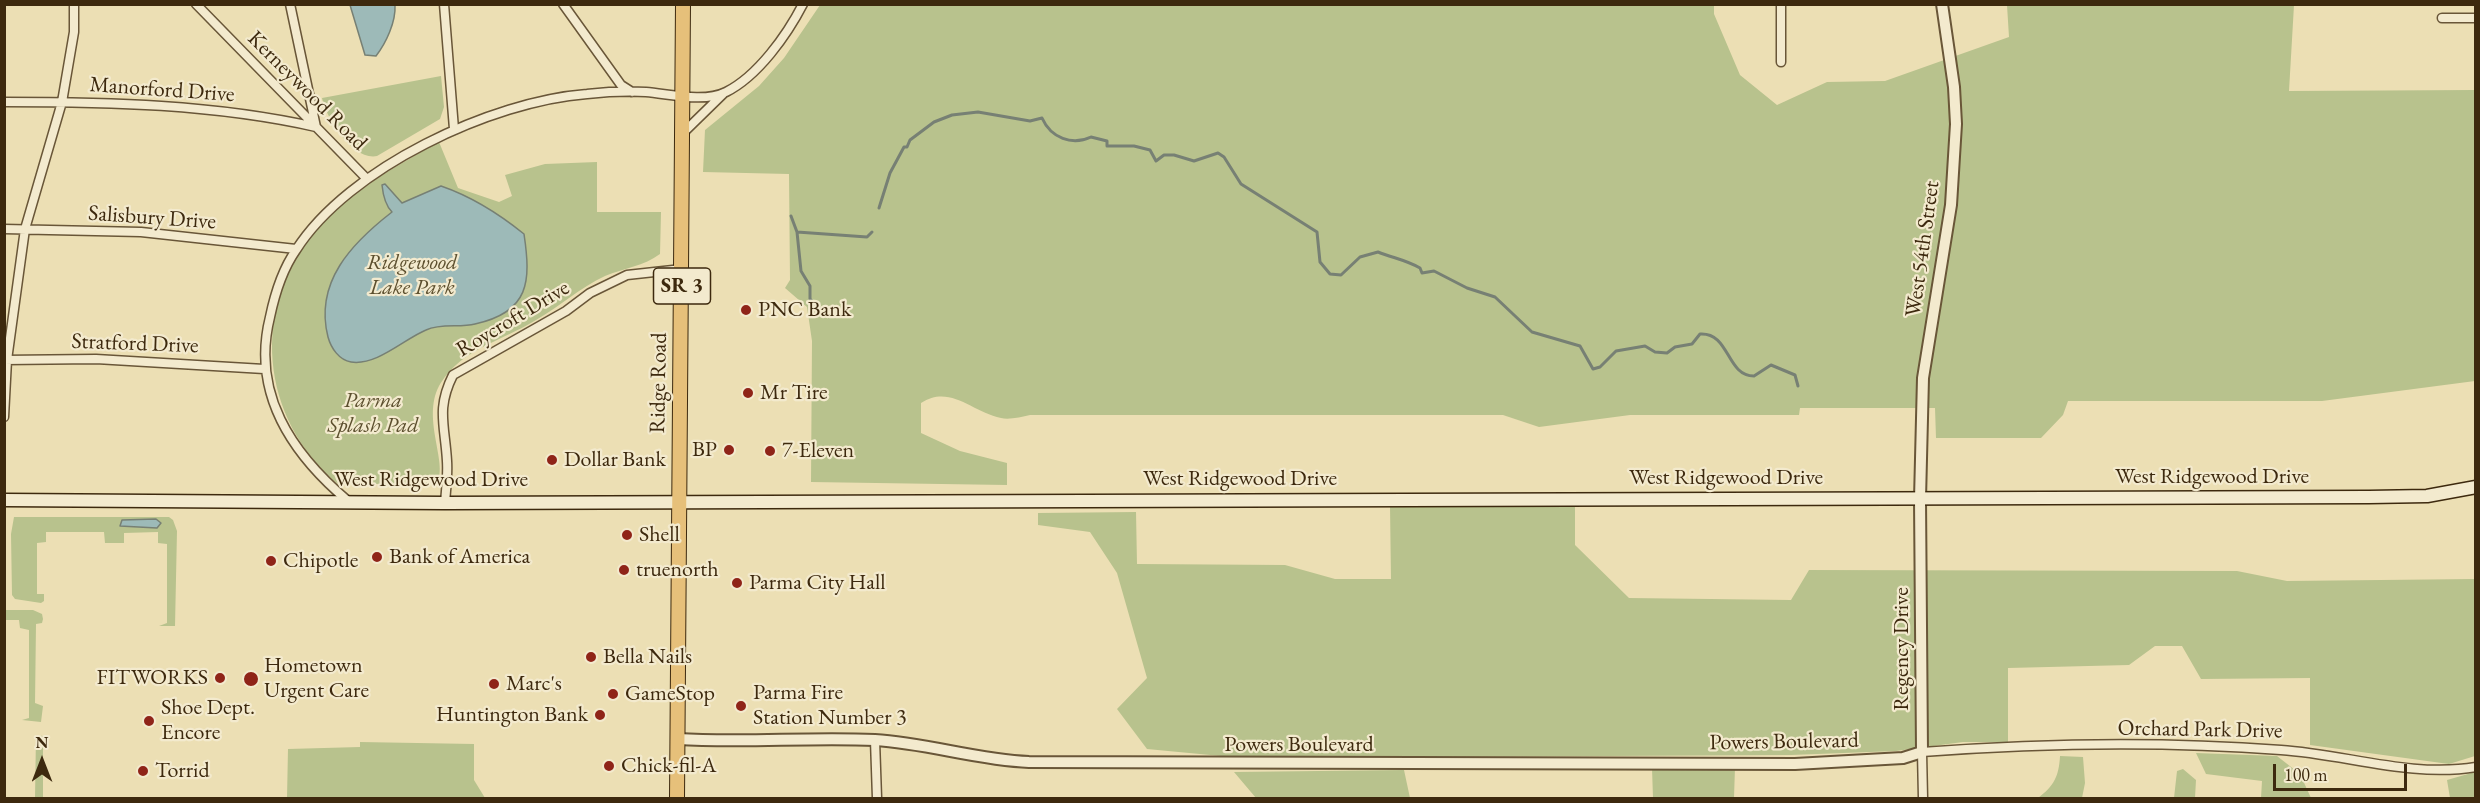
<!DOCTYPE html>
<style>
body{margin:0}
#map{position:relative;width:2480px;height:803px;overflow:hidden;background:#ecdfb4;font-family:"EB Garamond",serif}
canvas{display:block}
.frame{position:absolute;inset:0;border:6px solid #3d290e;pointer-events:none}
.north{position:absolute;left:12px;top:731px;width:60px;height:60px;-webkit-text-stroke:4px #f3eace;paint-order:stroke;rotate:0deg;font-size:16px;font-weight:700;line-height:24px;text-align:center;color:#3d290e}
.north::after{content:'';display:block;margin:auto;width:21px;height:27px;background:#3d290e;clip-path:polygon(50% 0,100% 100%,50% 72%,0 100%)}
.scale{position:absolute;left:2273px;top:764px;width:134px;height:27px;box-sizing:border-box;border:3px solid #3d290e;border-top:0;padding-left:8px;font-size:18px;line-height:21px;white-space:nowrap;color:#3d290e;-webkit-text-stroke:4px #f3eace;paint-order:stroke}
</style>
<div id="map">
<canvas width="2480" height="803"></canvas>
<div class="frame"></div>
<div class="north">N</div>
<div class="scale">100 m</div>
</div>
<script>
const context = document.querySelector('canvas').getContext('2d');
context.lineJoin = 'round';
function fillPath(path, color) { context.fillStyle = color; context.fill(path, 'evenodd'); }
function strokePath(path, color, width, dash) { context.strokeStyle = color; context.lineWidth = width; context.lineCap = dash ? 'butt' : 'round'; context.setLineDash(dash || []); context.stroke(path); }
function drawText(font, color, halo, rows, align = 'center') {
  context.font = font + ' "EB Garamond",serif'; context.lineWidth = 4.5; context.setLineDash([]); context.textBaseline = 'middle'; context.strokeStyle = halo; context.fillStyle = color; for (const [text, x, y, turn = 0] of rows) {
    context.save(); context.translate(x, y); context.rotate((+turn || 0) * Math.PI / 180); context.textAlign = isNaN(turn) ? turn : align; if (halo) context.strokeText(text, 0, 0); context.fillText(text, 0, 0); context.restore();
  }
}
const green = new Path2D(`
 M820 5H1714V14L1740 75 1777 105 1827 82 1885 81 2009 37 2007 5H2294L2289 91 2475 90V381L2322 401H2068L2063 415 2041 438H1936L1935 408H1800L1799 415H1630L1539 427 1503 415H1030C1021 417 1009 420 1001 418 972 412 950 384 921 403V433L960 451 1007 463V485L811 482 812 341 807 307 785 288 790 280 789 174 703 172 705 130 759 86 784 58Z
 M441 76 444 107 440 119 377 156C353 161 326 118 322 98Z
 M439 142 458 188 499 202 512 196 505 175 545 164 597 162V212H661L660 254C644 266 624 268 605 276 581 287 559 307 536 320 512 335 475 347 456 365 450 370 443 379 439 386 421 420 450 466 436 484H338C260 419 249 307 317 229 351 191 396 166 439 142Z
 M1575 505V545L1629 598 1791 600 1809 570 2237 571 2287 581 2475 579V756L2449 764 2310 745V678L2201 679 2182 646H2155L2129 665 2008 668V742H1963L1896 751 1791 755 1242 758 1147 749 1117 709 1147 678 1117 573 1090 532 1038 525V513L1136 512 1137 564 1285 565 1335 579H1391L1390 506Z
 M14 517H169L173 520 177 531 175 626H159L167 623V544L158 543V532L124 533V543H105L104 532H46V542L37 543V594H44V601L41 603 15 599 12 595 11 534Z
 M5 610H33L42 614 43 619 42 623 36 624 35 703 43 706 41 722 22 720 29 718V630L20 628 19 620H5Z
 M36 735 43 736V798H35Z
 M360 742 474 744V780L485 798H287L288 749 360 747Z
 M2196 753 2277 756 2300 774 2311 798H2261L2262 781 2206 774Z
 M2060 756 2083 757 2085 783 2082 798H2038C2054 786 2059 776 2060 756Z
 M1735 767 1734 798H1653L1652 768Z
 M2183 769 2196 780 2195 798H2174L2177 771Z
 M1404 770 1410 798H1256L1234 772Z
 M2475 772V798H2450L2447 780Z`);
const water = new Path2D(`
 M350 5H395C396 22 386 43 376 56L365 55Z
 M385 184 402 203 441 186C473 197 498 213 524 234 531 281 530 312 475 324 460 328 441 323 426 330 404 339 377 366 351 362 339 360 331 348 328 337 314 282 352 243 392 212 385 205 383 195 382 185Z
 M156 519 161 523 157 528 120 526 122 520Z`);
const stream = new Path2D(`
 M879 208 890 173 904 147H907L910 140 934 122 952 115 978 112 1030 121 1042 118C1051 138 1072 146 1091 137L1107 141V146H1134L1150 150 1156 161 1164 155H1174L1194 161 1218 153 1224 157 1241 184 1317 232 1320 262 1330 274 1341 275 1360 257 1378 252C1393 258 1406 260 1420 268L1422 273 1434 271 1467 288 1495 297 1532 332 1580 346 1593 369 1600 367 1616 351 1645 346 1655 352 1667 353 1675 347 1692 344 1700 334C1730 332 1726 376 1754 376L1771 365 1795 375 1798 386
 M791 216 797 232 867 237 872 232
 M797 232 801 271 810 286V299L823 313`);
const minor = new Path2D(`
 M196 4 366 178
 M444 4 454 129
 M563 4 621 85 632 92
 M2442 18H2476
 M1781 62V4
 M4 102C110 102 213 104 316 127L290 4
 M682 134 724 93
 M4 229 141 232 296 249
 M4 360 96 359 264 369
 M4 417 7 360 25 229 62 102 74 32V4
 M348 501C291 453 251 393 270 317 275 293 282 270 296 250 348 168 492 101 587 94 606 92 626 91 646 92 670 94 704 103 726 92 758 76 787 35 803 4
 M445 503C446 489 448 475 447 461 445 425 436 409 453 375L566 311 590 293 627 275 682 269
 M875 740 877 798
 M1923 798 1922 752C2040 743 2162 741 2281 750 2345 754 2411 778 2476 767`);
const tertiary = new Path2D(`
 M678 739C743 743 809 737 875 740 927 743 977 760 1029 762L1795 764 1903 758 1922 752 1920 499 1923 378 1951 205 1956 124 1954 87 1942 4`);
const secondary = new Path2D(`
 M4 500 445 503 2369 497 2427 496 2476 487`);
const primary = new Path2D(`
 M677 798 683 4`);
const markers = [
 [746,310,6,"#8f2418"],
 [748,393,6,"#8f2418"],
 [729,450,6,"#8f2418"],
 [770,451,6,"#8f2418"],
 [552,460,6,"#8f2418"],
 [627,535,6,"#8f2418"],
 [377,557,6,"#8f2418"],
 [271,561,6,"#8f2418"],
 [624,570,6,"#8f2418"],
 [737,583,6,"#8f2418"],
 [591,657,6,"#8f2418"],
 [220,678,6,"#8f2418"],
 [251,679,8,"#8f2418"],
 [494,684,6,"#8f2418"],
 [613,694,6,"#8f2418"],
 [741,706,6,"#8f2418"],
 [600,715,6,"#8f2418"],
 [149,721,6,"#8f2418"],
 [609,766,6,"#8f2418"],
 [143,771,6,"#8f2418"]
];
const shields = [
 [682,286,57]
];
const shieldNames = [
 ["SR 3",682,286]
];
const streetNames = [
 ["Manorford Drive",162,90,4],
 ["Kerneywood Road",307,91,45],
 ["Salisbury Drive",152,218,4],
 ["West 54th Street",1923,249,-82],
 ["Roycroft Drive",513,319,-31],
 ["Stratford Drive",135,344,2],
 ["Ridge Road",659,383,-89],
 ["West Ridgewood Drive",2212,477],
 ["West Ridgewood Drive",1726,478],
 ["West Ridgewood Drive",1240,479],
 ["West Ridgewood Drive",431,480],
 ["Regency Drive",1902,649,-90],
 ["Orchard Park Drive",2200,730,1],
 ["Powers Boulevard",1784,742,-1],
 ["Powers Boulevard",1299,745]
];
const parkNames = [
 ["Ridgewood",412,263],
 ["Lake Park",412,288],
 ["Parma",373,401],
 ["Splash Pad",373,426]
];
const poiNames = [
 ["PNC Bank",758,310],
 ["Mr Tire",760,393],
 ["BP",717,450,"right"],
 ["7-Eleven",782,451],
 ["Dollar Bank",564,460],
 ["Shell",639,535],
 ["Bank of America",389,557],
 ["Chipotle",283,561],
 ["truenorth",636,570],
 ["Parma City Hall",749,583],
 ["Bella Nails",603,657],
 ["Hometown",264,666],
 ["Urgent Care",264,691],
 ["FITWORKS",208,678,"right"],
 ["Marc's",506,684],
 ["Parma Fire",753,693],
 ["Station Number 3",753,718],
 ["GameStop",625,694],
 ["Shoe Dept.",161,708],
 ["Encore",161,733],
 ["Huntington Bank",588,715,"right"],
 ["Chick-fil-A",621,766],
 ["Torrid",155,771]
];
fillPath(green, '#b8c28d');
fillPath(water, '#9dbab8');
strokePath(water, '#778074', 1.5);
strokePath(stream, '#778074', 3);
strokePath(minor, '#695638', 11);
strokePath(tertiary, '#695638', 14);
strokePath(secondary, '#3d290e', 15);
strokePath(primary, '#3d290e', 16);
strokePath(minor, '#f3eace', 8);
strokePath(tertiary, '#f3eace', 10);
strokePath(secondary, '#f3eace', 12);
strokePath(primary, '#e6c07a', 14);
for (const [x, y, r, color] of markers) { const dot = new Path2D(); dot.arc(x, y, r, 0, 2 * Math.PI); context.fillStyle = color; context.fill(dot); strokePath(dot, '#f3eace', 2); }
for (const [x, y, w] of shields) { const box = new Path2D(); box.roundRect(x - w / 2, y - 18, w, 36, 4.5); context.fillStyle = '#f3eace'; context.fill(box); strokePath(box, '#3d290e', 1.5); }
drawText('bold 21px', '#3d290e', null, shieldNames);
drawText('22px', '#3d290e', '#f3eace', streetNames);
drawText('italic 22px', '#5c4f2e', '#f3eace', parkNames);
drawText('22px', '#3d290e', '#f3eace', poiNames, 'left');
</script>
